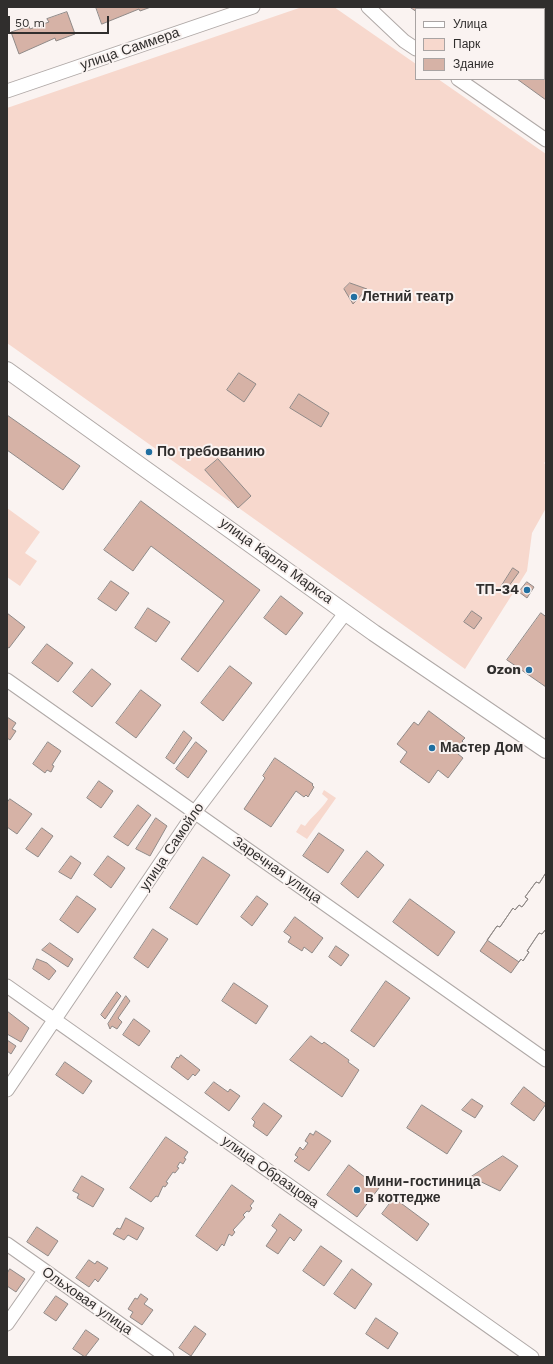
<!DOCTYPE html>
<meta charset="utf-8">
<style>
body{margin:0}
#map{position:relative;width:553px;height:1364px;overflow:hidden;background:#faf3f1;font-family:"Work Sans",sans-serif}
canvas{display:block}
.frame{position:absolute;inset:0;border:8px solid #302e2d;pointer-events:none}
.legend{position:absolute;left:415px;top:8px;width:130px;height:72px;box-sizing:border-box;background:#faf3f1;border:1px solid #a9a4a3;margin:0;padding:5px 7px;list-style:none;font-size:12px;color:#302e2d}
.legend li{display:flex;align-items:center;gap:8px;height:20px}
.legend b{width:20px;border:1px solid #a9a4a3}
.scale{position:absolute;left:8px;top:16px;width:101px;height:18px;box-sizing:border-box;border:2px solid #302e2d;border-top:0;padding-left:5px;font-size:12px;line-height:14px;white-space:nowrap;color:#302e2d;-webkit-text-stroke:3px #faf3f1;paint-order:stroke}
</style>
<div id="map">
<canvas width="553" height="1364"></canvas>
<div class="frame"></div>
<ul class="legend">
<li><b style="height:5px;background:#fff"></b>Улица</li>
<li><b style="height:11px;background:#f7d8cd"></b>Парк</li>
<li><b style="height:11px;background:#d6b2a6"></b>Здание</li>
</ul>
<div class="scale">50 m</div>
</div>
<script>
const context = document.querySelector('canvas').getContext('2d');
context.lineJoin = 'round';
function fillPath(path, color) { context.fillStyle = color; context.fill(path, 'evenodd'); }
function strokePath(path, color, width, dash) { context.strokeStyle = color; context.lineWidth = width; context.lineCap = dash ? 'butt' : 'round'; context.setLineDash(dash || []); context.stroke(path); }
function drawText(font, color, halo, rows, align = 'center') {
  context.font = font + ' "Work Sans",sans-serif'; context.lineWidth = 4; context.setLineDash([]); context.textBaseline = 'middle'; context.strokeStyle = halo; context.fillStyle = color; for (const [text, x, y, turn = 0] of rows) {
    context.save(); context.translate(x, y); context.rotate((+turn || 0) * Math.PI / 180); context.textAlign = isNaN(turn) ? turn : align; if (halo) context.strokeText(text, 0, 0); context.fillText(text, 0, 0); context.restore();
  }
}
const green = new Path2D(`
 M302 7H334L416 64V79H438L546 154V461L544 463 546 465V508L532 533 527 571 465 669 7 343V108Z
 M7 508 40 532 25 553 37 561 20 586 7 577Z
 M324 790 336 798 307 839 296 832 301 824 305 826C312 816 321 810 328 799L322 794Z`);
const building = new Path2D(`
 M96 7H151L140 11 139 9 102 24Z
 M410 7H462L465 9H416V11Z
 M67 12 75 34 56 41 55 38 19 54 11 32 29 26 30 29 49 22 47 19Z
 M544 68 546 69V100L517 79H544Z
 M350 283 367 289 353 304 344 289Z
 M239 373 256 384 244 402 227 390Z
 M299 394 329 413 321 427 290 408Z
 M7 415 80 466 63 490 7 450Z
 M218 459 251 496 238 508 205 470Z
 M141 501 260 590 198 672 181 659 224 601 151 546 133 571 104 550Z
 M513 568 519 572 506 590 501 587Z
 M111 581 129 593 116 611 98 599Z
 M527 582 534 587 527 598 519 592Z
 M281 596 303 613 286 635 264 618Z
 M148 608 170 622 156 642 135 628Z
 M472 611 482 618 474 629 464 622Z
 M7 613 25 627 9 648 7 647Z
 M541 613 545 616 546 614V687L507 660Z
 M47 644 73 663 58 682 32 663Z
 M230 666 252 683 223 721 201 703Z
 M92 669 111 684 92 707 73 692Z
 M141 690 161 705 136 738 116 723Z
 M429 711 465 738 462 741 465 744 458 754 463 758 448 778 438 770 429 783 400 762 407 752 397 744 414 722 418 725Z
 M7 717 16 723 12 729 16 731 10 740 7 738Z
 M184 731 192 738 174 764 166 758Z
 M48 742 61 751 52 765 54 766 51 772 47 770 45 773 33 764Z
 M196 742 207 751 188 778 176 769Z
 M275 758 313 784 312 785 314 787 308 797 306 795 304 797 296 791 271 827 244 809 265 778 263 776Z
 M99 781 113 791 101 808 87 798Z
 M10 799 32 814 17 834 7 827V803Z
 M138 805 151 815 128 846 114 837Z
 M156 818 167 826 150 856 136 849Z
 M42 828 53 836 38 857 26 849Z
 M319 833 344 850 328 873 303 856Z
 M367 851 384 865 358 898 341 884Z
 M71 856 81 863 71 879 59 872Z
 M108 856 125 868 111 888 94 875Z
 M203 857 230 875 197 925 170 908Z
 M546 873V929L542 934 539 933 527 951 529 952 523 961 521 959 519 962 487 940 497 926 500 927 513 908 515 910 519 905 522 907 528 899 525 897 536 882 539 883Z
 M546 873V929L542 934 539 933 527 951 529 952 523 961 521 959 511 973 480 951 497 926 500 927 513 908 515 910 519 905 522 907 528 899 525 897 536 882 539 883Z
 M77 896 96 909 78 933 60 920Z
 M257 896 268 904 252 926 241 917Z
 M410 899 455 932 438 956 393 922Z
 M295 917 323 938 312 953 304 947 302 951 288 942 291 937 284 932Z
 M153 929 168 939 148 968 134 958Z
 M50 943 73 959 68 967 42 950Z
 M336 946 349 955 341 966 329 957Z
 M37 959 47 963 56 971 49 980 33 969Z
 M386 981 410 998 374 1047 351 1031Z
 M234 983 268 1006 256 1024 222 1001Z
 M117 992 121 996 105 1019 101 1015Z
 M126 996 130 1001 118 1018 122 1022 117 1029 112 1026 110 1029 108 1024Z
 M7 1011 29 1028 21 1042 7 1034Z
 M134 1019 150 1031 139 1046 123 1035Z
 M311 1036 322 1044 324 1042 349 1060 348 1062 359 1070 342 1097 290 1060Z
 M7 1040 16 1046 11 1054 7 1051Z
 M181 1055 200 1070 195 1076 193 1074 188 1080 171 1067 177 1057 178 1058Z
 M65 1062 92 1081 83 1094 56 1075Z
 M214 1082 228 1092 230 1089 240 1096 229 1111 205 1093Z
 M524 1087 546 1104 534 1121 511 1104Z
 M472 1099 483 1106 475 1118 462 1110Z
 M264 1103 282 1116 267 1136 253 1126 255 1122 252 1119Z
 M422 1105 462 1131 447 1154 407 1128Z
 M316 1131 331 1141 309 1171 294 1161 298 1157 295 1155 300 1147 303 1150 308 1143 305 1141 310 1133 313 1135Z
 M166 1137 188 1152 184 1158 186 1159 183 1164 180 1162 177 1167 179 1168 175 1173 173 1172 166 1182 168 1183 165 1187 163 1186 158 1197 156 1196 151 1202 130 1188Z
 M503 1156 518 1166 500 1191 471 1177Z
 M349 1165 379 1188 357 1217 327 1195Z
 M82 1176 104 1189 93 1207 77 1198 79 1194 73 1191Z
 M232 1185 254 1201 250 1206 252 1208 249 1212 247 1211 243 1215 245 1217 233 1230 235 1232 232 1236 229 1234 224 1246 222 1244 217 1251 196 1236Z
 M394 1198 429 1224 417 1241 382 1214Z
 M280 1214 302 1230 294 1241 290 1237 278 1254 266 1246 277 1230 272 1226Z
 M126 1218 144 1228 137 1240 128 1235 124 1240 113 1234 117 1228 120 1229Z
 M37 1227 58 1241 48 1256 27 1242Z
 M321 1246 342 1261 324 1286 303 1271Z
 M89 1260 95 1264 97 1261 108 1268 98 1282 95 1279 89 1287 76 1278Z
 M10 1269 25 1279 16 1292 7 1286V1274Z
 M352 1269 372 1284 355 1309 334 1294Z
 M141 1294 148 1299 144 1304 153 1310 142 1325 130 1317 133 1312 128 1309 135 1298 137 1299Z
 M56 1296 68 1304 56 1321 44 1313Z
 M376 1318 398 1333 388 1349 366 1334Z
 M195 1326 206 1334 191 1356 179 1348Z
 M86 1330 99 1339 85 1357 73 1349Z`);
const minor = new Path2D(`
 M368 7 404 41 416 49
 M458 79 546 140
 M7 91 253 7
 M7 680 546 1060
 M7 986 532 1357
 M7 1090 195 812 346 612
 M7 1244 167 1357
 M7 1324 44 1271`);
const tertiary = new Path2D(`
 M7 370 374 633 546 750`);
const markers = [
 [354,297,4,"#206fa1"],
 [149,452,4,"#206fa1"],
 [527,590,4,"#206fa1"],
 [529,670,4,"#206fa1"],
 [432,748,4,"#206fa1"],
 [357,1190,4,"#206fa1"]
];
const streetNames = [
 ["улица Саммера",130,49,-19],
 ["улица Карла Маркса",276,561,36],
 ["улица Самойло",172,847,-56],
 ["Заречная улица",277,870,35],
 ["улица Образцова",270,1172,35],
 ["Ольховая улица",87,1301,35]
];
const poiNames = [
 ["Летний театр",362,297],
 ["По требованию",157,452],
 ["ТП-34",519,590,"right"],
 ["Ozon",521,670,"right"],
 ["Мастер Дом",440,748],
 ["Мини-гостиница",365,1182],
 ["в коттедже",365,1198]
];
fillPath(green, '#f7d8cd');
fillPath(building, '#d6b2a6');
strokePath(building, '#908a88', 1);
strokePath(minor, '#b0a9a7', 15);
strokePath(tertiary, '#b0a9a7', 18);
strokePath(minor, '#fff', 13);
strokePath(tertiary, '#fff', 16);
for (const [x, y, r, color] of markers) { const dot = new Path2D(); dot.arc(x, y, r, 0, 2 * Math.PI); context.fillStyle = color; context.fill(dot); strokePath(dot, '#faf3f1', 1.5); }
drawText('14px', '#302e2d', '#faf3f1', streetNames);
drawText('bold 14px', '#302e2d', '#faf3f1', poiNames, 'left');
</script>
